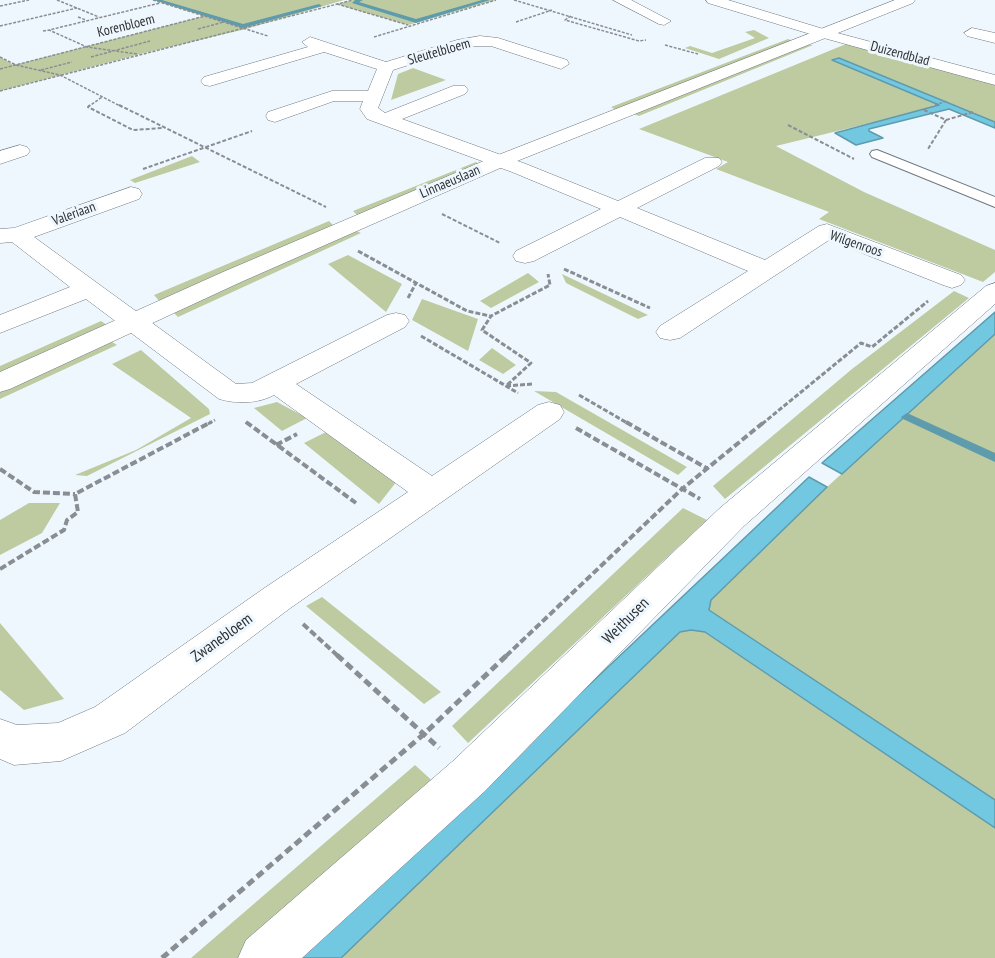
<!DOCTYPE html>
<style>
body{margin:0}
canvas{display:block;background:#eff7fe}
</style>
<canvas width="995" height="958"></canvas>
<script>
const context = document.querySelector('canvas').getContext('2d');
context.lineJoin = 'round';
function fillPath(path, color) { context.fillStyle = color; context.fill(path, 'evenodd'); }
function strokePath(path, color, width, dash) { context.strokeStyle = color; context.lineWidth = width; context.lineCap = dash ? 'butt' : 'round'; context.setLineDash(dash || []); context.stroke(path); }
function drawText(font, color, halo, rows, align = 'center') {
  context.font = font + ' "PT Sans Narrow",sans-serif'; context.lineWidth = 6; context.setLineDash([]); context.textBaseline = 'middle'; context.strokeStyle = halo; context.fillStyle = color; for (const [text, x, y, turn = 0] of rows) {
    context.save(); context.translate(x, y); context.rotate((+turn || 0) * Math.PI / 180); context.textAlign = isNaN(turn) ? turn : align; if (halo) context.strokeText(text, 0, 0); context.fillText(text, 0, 0); context.restore();
  }
}
const green = new Path2D(`
 M153 0H344L246 29 140 54 0 91V57L14 65 204 16Z
 M353 0H496L408 25 336 4Z
 M754 30 769 38 719 59 685 48 690 46 712 53 755 38 745 32Z
 M788 39 796 42 616 110 611 107Z
 M807 44 813 45 639 116 631 113Z
 M846 44 995 84V122L839 58 833 60 940 106 776 146 864 192 995 250V272L983 282 819 219 829 212 716 169 728 162 639 129Z
 M413 68 446 80 391 100 398 74Z
 M192 156 200 162 135 183 130 180Z
 M476 162 479 164 358 216 353 211Z
 M329 221 333 225 160 302 154 295Z
 M352 229 361 233 178 317 169 308Z
 M348 255 402 284 386 312 328 264Z
 M528 273 539 282 491 308 480 301Z
 M562 274 648 315 638 319 566 283Z
 M954 291 969 298 725 499 713 486 852 369Z
 M422 299 478 319 468 351 412 320Z
 M101 321 107 325 0 374V366Z
 M995 333V800L709 610 711 600 826 488Z
 M109 340 117 345 0 399V391Z
 M492 348 516 365 503 374 479 360Z
 M141 350 209 409 210 414 87 476 75 475 136 450 191 418 112 364Z
 M534 391 556 392 687 467 678 475Z
 M277 402 307 418 282 431 254 408Z
 M326 432 397 481 379 504 304 443Z
 M29 503H60L42 533 0 555V520Z
 M683 508 707 520 468 743 452 726Z
 M322 597 441 692 424 704 306 606Z
 M0 623 64 699 24 710 0 690Z
 M691 629 705 632 995 828V958H341L680 632Z
 M415 765 437 785 246 958H191Z`);
const water = new Path2D(`
 M839 58 995 122V128L949 109 869 129V131L883 138 856 145 835 133 939 105 832 60Z
 M995 312V334L842 474 822 463Z
 M809 477 827 487 711 600 709 610 995 800V828L705 632 691 630 680 632 341 958H300Z`);
const stream = new Path2D(`
 M154 0H162L243 24 319 4 322 6 243 28Z
 M355 0H363L359 2 416 19 482 0H490L416 23 352 3Z
 M907 413 995 453V462L903 419 901 417Z`);
const pathFar4 = new Path2D(`
 M57 0 99 17
 M153 0 268 36
 M514 0 632 35
 M337 4 408 25
 M0 6 29 0
 M571 16 565 20 639 41 646 40
 M78 17 86 20
 M516 22 552 10
 M0 26 77 8
 M198 29 224 22
 M43 31 49 30
 M374 37 496 0
 M665 45 698 54
 M137 54 87 47 49 30 160 3
 M0 57 16 65 60 75 122 107
 M91 57 150 41
 M0 69 205 16
 M41 70 72 62
 M0 91 353 0
 M935 105 947 101
 M88 107 102 97`);
const pathFar3 = new Path2D(`
 M90 105 88 107 133 130 163 128
 M119 105 326 207
 M924 110 946 120 928 149
 M946 120 973 112
 M788 125 854 159
 M143 169 252 131
 M442 214 500 243`);
const pathFar2 = new Path2D(`
 M358 251 467 311 490 316
 M564 269 650 308
 M408 298 416 283
 M421 336 518 393
 M532 384 506 386 531 363 482 330 491 316 550 285 548 274
 M579 395 629 424
 M246 422 248 424
 M208 424 215 420
 M762 424 861 343 872 347 928 301`);
const pathFar1 = new Path2D(`
 M246 422 356 503
 M626 422 708 469
 M576 428 700 499
 M276 445 297 434
 M0 469 34 492 75 494
 M0 569 64 530 67 520 78 512 75 494 211 422
 M303 624 338 656
 M506 656 682 489 764 422`);
const path = new Path2D(`
 M337 655 439 748
 M162 958 424 734 507 655`);
const lane = new Path2D(`
 M877 150 995 197V207L872 157 870 154 872 151Z`);
const street = new Path2D(`
 M613 0H631L671 21 664 25 659 24Z
 M706 0H728L830 31 995 75V85L820 37 708 3Z
 M972 28 995 33V43L967 36 964 33Z
 M480 36 498 38 567 60 569 64 561 69 491 46H480L465 47 393 70 378 108 385 113 453 86H465L468 90 465 94 402 119 526 164 618 201 705 158H719L722 162 719 166 637 208 765 260 819 226 827 224 961 275 965 280 961 285 952 288 943 285 829 240 680 338 670 340 660 338 656 332 660 326 748 271 620 217 534 261 525 263 516 261 513 256 516 251 601 209 512 172 367 119 360 109 363 101H334L275 122 268 120 266 116 268 112 332 91H368L377 69 324 52 210 86 204 85 201 81 204 77 308 47 302 42 310 37 386 62 457 40Z
 M20 145 27 147 30 151 27 155 0 164V151Z
 M131 187 139 189 142 194 139 199 34 237 236 384 252 383 387 315 396 313 405 315 409 321 405 327 296 384 432 476 538 405 549 402 560 405 564 412 560 419 289 609 125 733 61 761 14 765 0 759V719L17 725 58 723 95 707 263 589 408 492 274 395C258 404 236 404 219 399L86 299 0 333V315L70 287 12 242 0 243V229L14 228Z
 M995 283V304L744 526 485 791 302 958H238L246 940 453 761 720 508 986 286Z`);
const secondary = new Path2D(`
 M895 0H915L913 3 507 165 241 282 10 389 0 392V372L223 272 493 157Z`);
const farStreetnames = [
 ["Korenbloem",126,26,-14],
 ["Sleutelbloem",439,52,-16],
 ["Duizendblad",900,54,15],
 ["Linnaeuslaan",450,182,-23],
 ["Valeriaan",74,214,-20],
 ["Wilgenroos",856,244,19]
];
const streetNames = [
 ["Weithusen",626,621,-45],
 ["Zwanebloem",222,638,-36]
];
fillPath(green, '#becba1');
fillPath(water, '#73c8e1');
strokePath(water, '#5e9bad', 1.5);
fillPath(stream, '#5e9bad');
strokePath(lane, '#6f787f', 2);
strokePath(street, '#6f787f', 1);
strokePath(secondary, '#6f787f', 1);
strokePath(pathFar4, '#898e93', 1.5, [3, 1.5]);
strokePath(pathFar3, '#898e93', 2, [4, 2]);
strokePath(pathFar2, '#898e93', 3, [5, 2]);
strokePath(pathFar1, '#898e93', 4, [7, 3]);
strokePath(path, '#898e93', 5, [8, 4.5]);
fillPath(lane, '#fff');
fillPath(street, '#fff');
fillPath(secondary, '#fff');
drawText('14px', '#2d3134', '#eff7fe', farStreetnames);
drawText('16px', '#2d3134', '#eff7fe', streetNames);
</script>
